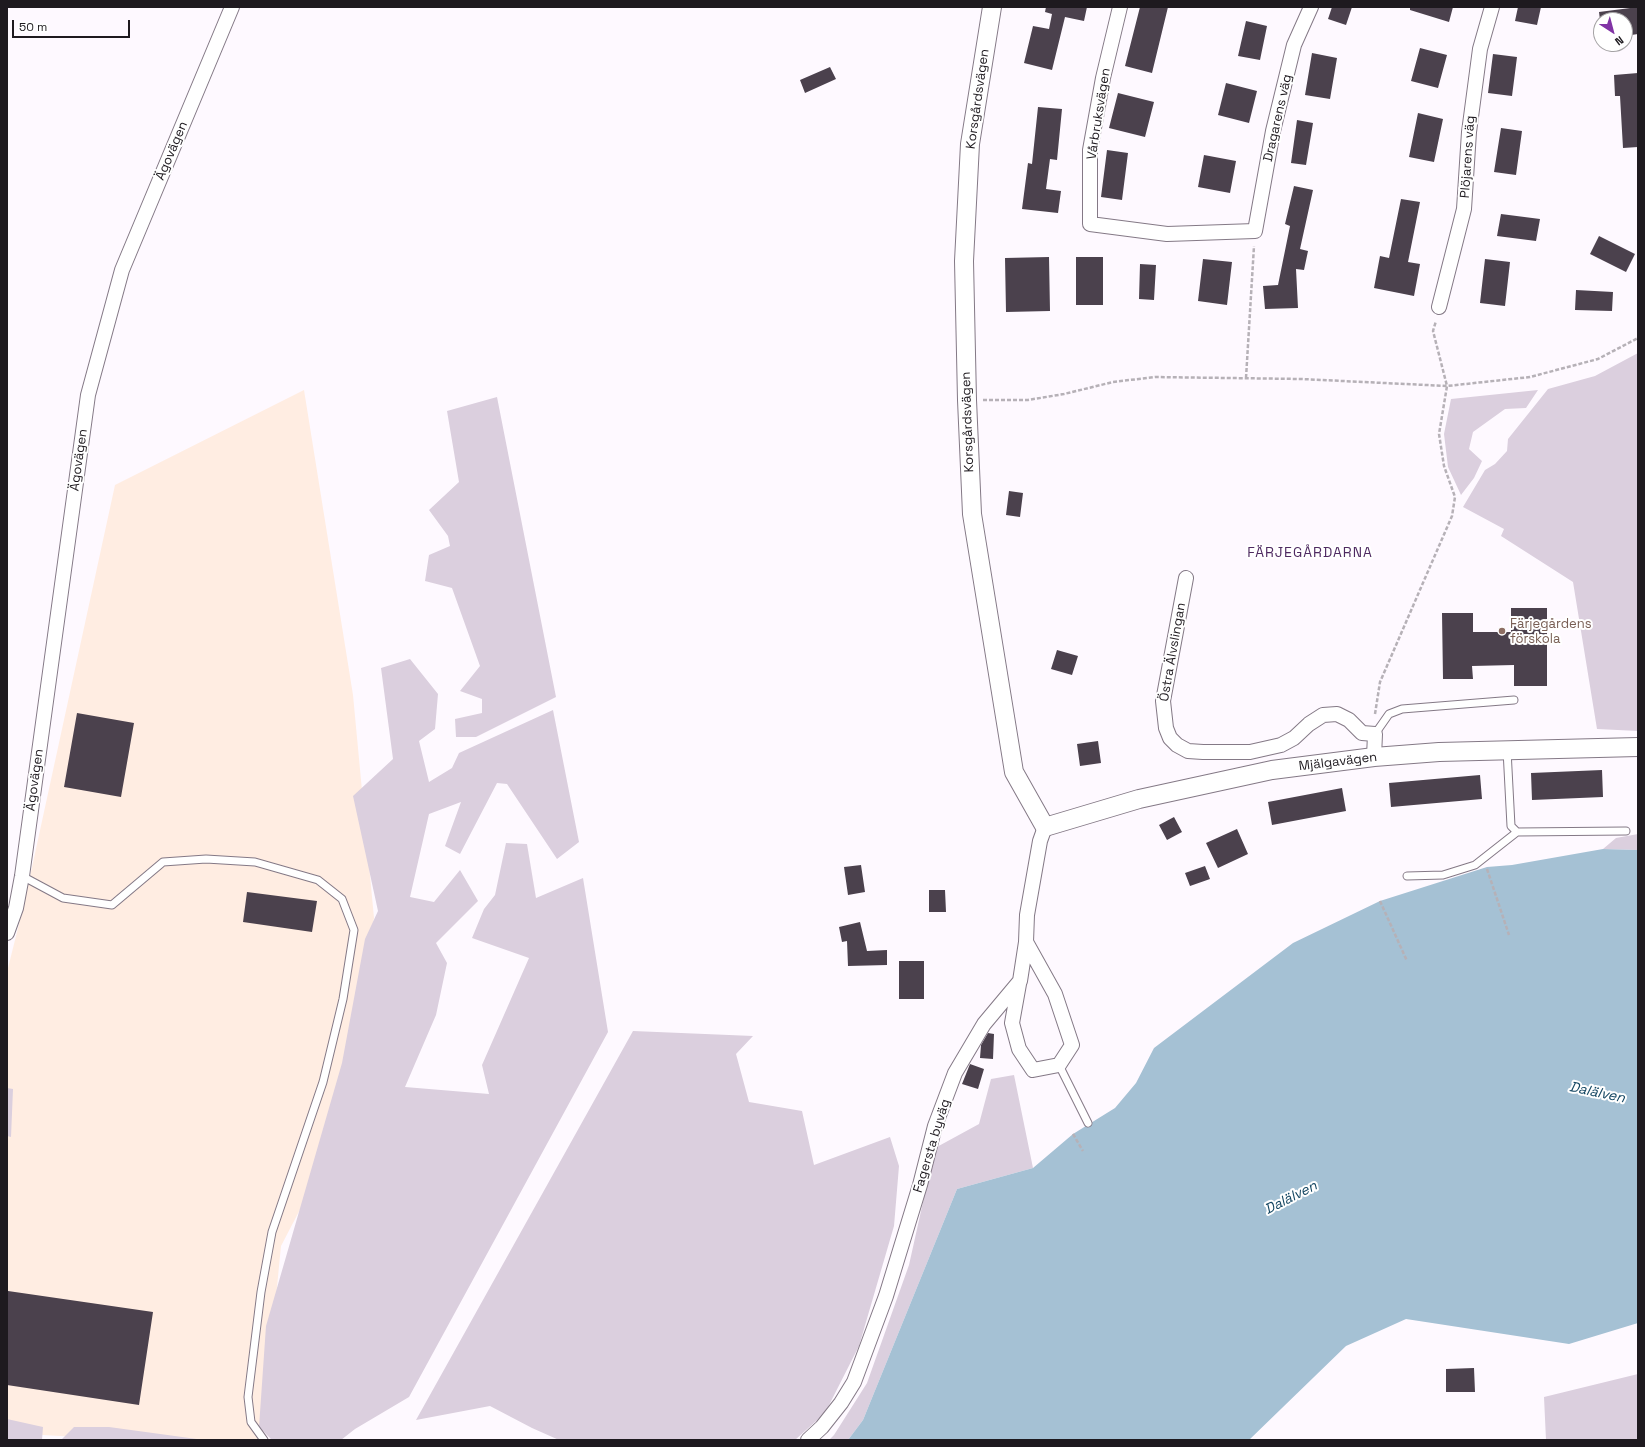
<!DOCTYPE html>
<meta charset="utf-8">
<style>
body{margin:0}
#map{position:relative;width:1645px;height:1447px;overflow:hidden;background:#fef9ff;font-family:"Space Grotesk",sans-serif}
canvas{display:block}
.frame{position:absolute;inset:0;border:8px solid #1e1a1f;pointer-events:none}
.north{position:absolute;left:1593px;top:12px;width:40px;height:40px;box-sizing:border-box;background:#fff;border:1px solid #a5a3a5;border-radius:50%;rotate:144deg;font-size:11px;font-weight:700;line-height:16px;text-align:center;color:#1e1a1f}
.north::after{content:'';display:block;margin:auto;width:14px;height:18px;background:#8134a5;clip-path:polygon(50% 0,100% 100%,50% 72%,0 100%)}
.scale{position:absolute;left:12px;top:20px;width:118px;height:18px;box-sizing:border-box;border:2px solid #1e1a1f;border-top:0;padding-left:5px;font-size:12px;line-height:14px;white-space:nowrap;color:#1e1a1f;-webkit-text-stroke:3px #fff;paint-order:stroke}
</style>
<div id="map">
<canvas width="1645" height="1447"></canvas>
<div class="frame"></div>
<div class="north">N</div>
<div class="scale">50 m</div>
</div>
<script>
const context = document.querySelector('canvas').getContext('2d');
context.lineJoin = 'round';
function fillPath(path, color) { context.fillStyle = color; context.fill(path, 'evenodd'); }
function strokePath(path, color, width, dash) { context.strokeStyle = color; context.lineWidth = width; context.lineCap = dash ? 'butt' : 'round'; context.setLineDash(dash || []); context.stroke(path); }
function drawText(font, color, halo, rows, align = 'center') {
  context.font = font + ' "Space Grotesk",sans-serif'; context.lineWidth = 4; context.setLineDash([]); context.textBaseline = 'middle'; context.strokeStyle = halo; context.fillStyle = color; for (const [text, x, y, turn = 0] of rows) {
    context.save(); context.translate(x, y); context.rotate((+turn || 0) * Math.PI / 180); context.textAlign = isNaN(turn) ? turn : align; if (halo) context.strokeText(text, 0, 0); context.fillText(text, 0, 0); context.restore();
  }
}
const industrial = new Path2D(`
 M304 390 353 695 374 918 331 1150 281 1246 262 1440H131L7 1433V972L24 904 115 485Z`);
const green = new Path2D(`
 M1638 353V731L1597 729 1573 582 1501 536 1504 529 1463 507 1485 470 1495 464 1507 451 1508 439 1548 389 1595 376Z
 M1538 390 1526 408 1505 409 1473 432 1469 449 1482 461 1474 478 1461 495 1448 467 1444 434 1451 399Z
 M497 397 556 697 476 737H456L455 719 482 713V699L460 691 480 666 452 588 425 581 429 555 450 546 448 536 429 510 459 482 447 411Z
 M410 659 438 694 435 729 419 741 429 782 452 768 459 753 553 710 579 842 557 859 507 784 497 783 460 854 445 846 461 802 429 814 410 897 434 902 460 870 478 901 436 943 447 963 436 1015 405 1087 489 1094 482 1065 529 958 472 938 484 909 495 895 506 843 527 844 536 898 583 878 608 1032 409 1397 355 1429 341 1440H272L259 1427 266 1326 342 1063 365 939 378 911 353 796 393 759 381 668Z
 M1638 834V850L1603 849 1616 838Z
 M633 1031 753 1036 736 1054 749 1102 802 1111 814 1165 890 1137 899 1166 894 1226 859 1346 825 1413 795 1440H559L532 1428 490 1406 416 1420Z
 M1014 1075 1033 1168 957 1189 863 1420 848 1440H829L834 1435 867 1383 909 1265 935 1148 979 1124 991 1079Z
 M7 1088 13 1089 11 1137 7 1136Z
 M1638 1374V1440H1546L1544 1397Z
 M7 1419 43 1427 42 1440H7Z
 M74 1427H109L204 1440H61Z`);
const water = new Path2D(`
 M1603 849 1638 850V1323L1569 1344 1406 1319 1346 1346 1249 1440H848L863 1420 957 1189 1033 1168 1073 1134 1115 1108 1136 1083 1154 1048 1293 943 1380 901 1487 867 1512 865Z`);
const building = new Path2D(`
 M1046 7H1087L1084 21 1065 17 1052 70 1024 63 1033 26 1049 29 1052 14 1045 12Z
 M1140 7H1168L1152 73 1125 66Z
 M1332 7H1352L1346 25 1328 19Z
 M1410 7H1453L1449 22 1410 10Z
 M1518 7H1541L1537 25 1515 21Z
 M1638 7V34L1625 36V20H1600L1599 12Z
 M1246 21 1267 26 1260 60 1238 56Z
 M1420 48 1447 55 1438 88 1411 81Z
 M1312 53 1337 58 1330 99 1305 95Z
 M1493 54 1517 57 1512 96 1488 93Z
 M830 67 836 79 805 93 800 80Z
 M1638 73V147L1623 148 1620 96H1615L1614 75Z
 M1226 83 1257 91 1249 123 1218 115Z
 M1118 93 1154 102 1145 137 1109 128Z
 M1038 107 1062 109 1057 160 1050 159 1046 189 1061 191 1058 213 1022 209 1028 163 1032 164Z
 M1418 113 1443 119 1434 162 1409 157Z
 M1297 120 1313 123 1306 165 1291 163Z
 M1501 128 1522 131 1516 175 1494 172Z
 M1107 150 1128 153 1122 200 1101 197Z
 M1204 155 1236 161 1230 193 1198 187Z
 M1294 186 1313 190 1300 249 1308 251 1304 270 1296 269 1298 308 1265 309 1263 286 1278 285 1290 226 1285 224Z
 M1401 199 1420 202 1408 262 1420 264 1414 296 1374 288 1380 256 1389 258Z
 M1501 214 1540 219 1536 241 1497 236Z
 M1599 236 1635 254 1626 272 1590 254Z
 M1049 257 1050 311 1006 312 1005 258Z
 M1076 257H1103V305H1076Z
 M1203 259 1232 262 1227 305 1198 301Z
 M1485 259 1510 262 1505 306 1480 303Z
 M1140 264 1156 265 1154 300 1139 299Z
 M1576 290 1613 292 1612 311 1575 310Z
 M1009 491 1023 493 1020 517 1006 515Z
 M1511 608H1547V686H1514V665L1472 666 1473 679H1443L1442 613H1473V632H1511Z
 M1057 650 1078 656 1072 675 1051 669Z
 M77 713 134 723 121 797 64 787Z
 M1098 741 1101 763 1080 766 1077 744Z
 M1602 770 1603 797 1532 800 1531 773Z
 M1480 775 1482 799 1391 807 1389 783Z
 M1342 788 1346 811 1272 825 1268 802Z
 M1174 817 1182 832 1167 840 1159 825Z
 M1237 829 1248 854 1218 868 1206 843Z
 M861 865 865 892 848 895 844 867Z
 M1205 866 1210 879 1190 886 1185 873Z
 M929 890H945L946 912H929Z
 M247 892 317 901 312 932 243 922Z
 M860 922 867 951 887 950V965L848 966 847 941 842 942 839 927Z
 M899 961H924V999H899Z
 M988 1033 994 1034 993 1059 980 1058 981 1045Z
 M970 1064 984 1069 978 1089 962 1084Z
 M8 1291 153 1312 139 1405 7 1385V1300Z
 M1474 1368 1475 1392H1446V1369Z`);
const path = new Path2D(`
 M1246 378 1254 246
 M983 400H1028L1064 394 1113 382 1155 377 1301 379 1447 386 1530 377 1598 359 1638 338
 M1375 714 1380 682 1452 516 1455 497 1444 466 1439 434 1447 386 1433 331 1436 321
 M1487 869 1509 935
 M1380 901 1407 961
 M1073 1134 1083 1151`);
const service = new Path2D(`
 M1375 734 1389 714 1402 709 1514 700
 M1507 750 1511 826 1517 832 1626 831
 M22 876 63 898 112 905 163 862 206 859 255 862 318 880 342 899 354 930 343 999 323 1082 272 1232 261 1292 248 1397 251 1422 264 1440
 M1407 876 1443 875 1475 865 1517 832
 M1059 1065 1088 1123`);
const minor = new Path2D(`
 M1120 7 1103 78 1090 150V224L1167 234 1255 231 1273 131 1294 45 1311 7
 M1439 307 1464 209 1469 132 1480 49 1492 7
 M1186 578 1163 701 1166 728 1170 738 1177 745 1188 751 1203 752H1250L1281 745 1294 738 1309 724 1323 715 1337 714 1349 720 1362 733 1375 734 1374 757
 M7 933 16 908 22 876 88 395 122 270 232 7
 M1019 984 1012 1023 1019 1049 1033 1070 1059 1065 1072 1045 1055 994 1026 942
 M808 1440 822 1427 841 1403 854 1382 886 1296 920 1185 935 1126 955 1073 984 1024 1020 981 1026 942 1027 915 1040 841 1045 827`);
const tertiary = new Path2D(`
 M992 7 970 144 964 261 967 400 972 514 1014 772 1045 827 1139 799 1272 770 1374 757 1439 752 1638 747`);
const markers = [
 [1502,631,4,"#8d6e63"]
];
const streetNames = [
 ["Korsgårdsvägen",978,99,-82],
 ["Vårbruksvägen",1099,114,-81],
 ["Dragarens väg",1278,118,-77],
 ["Ägovägen",172,151,-67],
 ["Plöjarens väg",1468,157,-86],
 ["Korsgårdsvägen",968,422,-92],
 ["Ägovägen",79,460,-82],
 ["Östra Älvslingan",1173,652,-80],
 ["Mjälgavägen",1338,762,-7],
 ["Ägovägen",35,780,-82],
 ["Fagersta byväg",932,1146,-73]
];
const educationNames = [
 ["Färjegårdens",1510,624],
 ["förskola",1510,639]
];
const neighbourhoodNames = [
 ["FÄRJEGÅRDARNA",1310,553]
];
const waterNames = [
 ["Dalälven",1597,1093,12],
 ["Dalälven",1291,1198,-27]
];
fillPath(industrial, '#ffede2');
fillPath(green, '#dbcfde');
fillPath(water, '#a5c1d4');
fillPath(building, '#4b414d');
strokePath(service, '#847986', 9);
strokePath(minor, '#847986', 16);
strokePath(tertiary, '#847986', 20);
strokePath(path, '#b6b1b7', 2.5, [4, 2]);
strokePath(service, '#fff', 7);
strokePath(minor, '#fff', 14);
strokePath(tertiary, '#fff', 18);
for (const [x, y, r, color] of markers) { const dot = new Path2D(); dot.arc(x, y, r, 0, 2 * Math.PI); context.fillStyle = color; context.fill(dot); strokePath(dot, '#fff', 1.5); }
drawText('13px', '#1e1a1f', '#fff', streetNames);
drawText('13px', '#785e54', '#fff', educationNames, 'left');
context.letterSpacing = '1px';
drawText('14px', '#4e2a61', '#fff', neighbourhoodNames);
context.letterSpacing = '0px';
drawText('italic 14px', '#114460', '#fff', waterNames);
</script>
